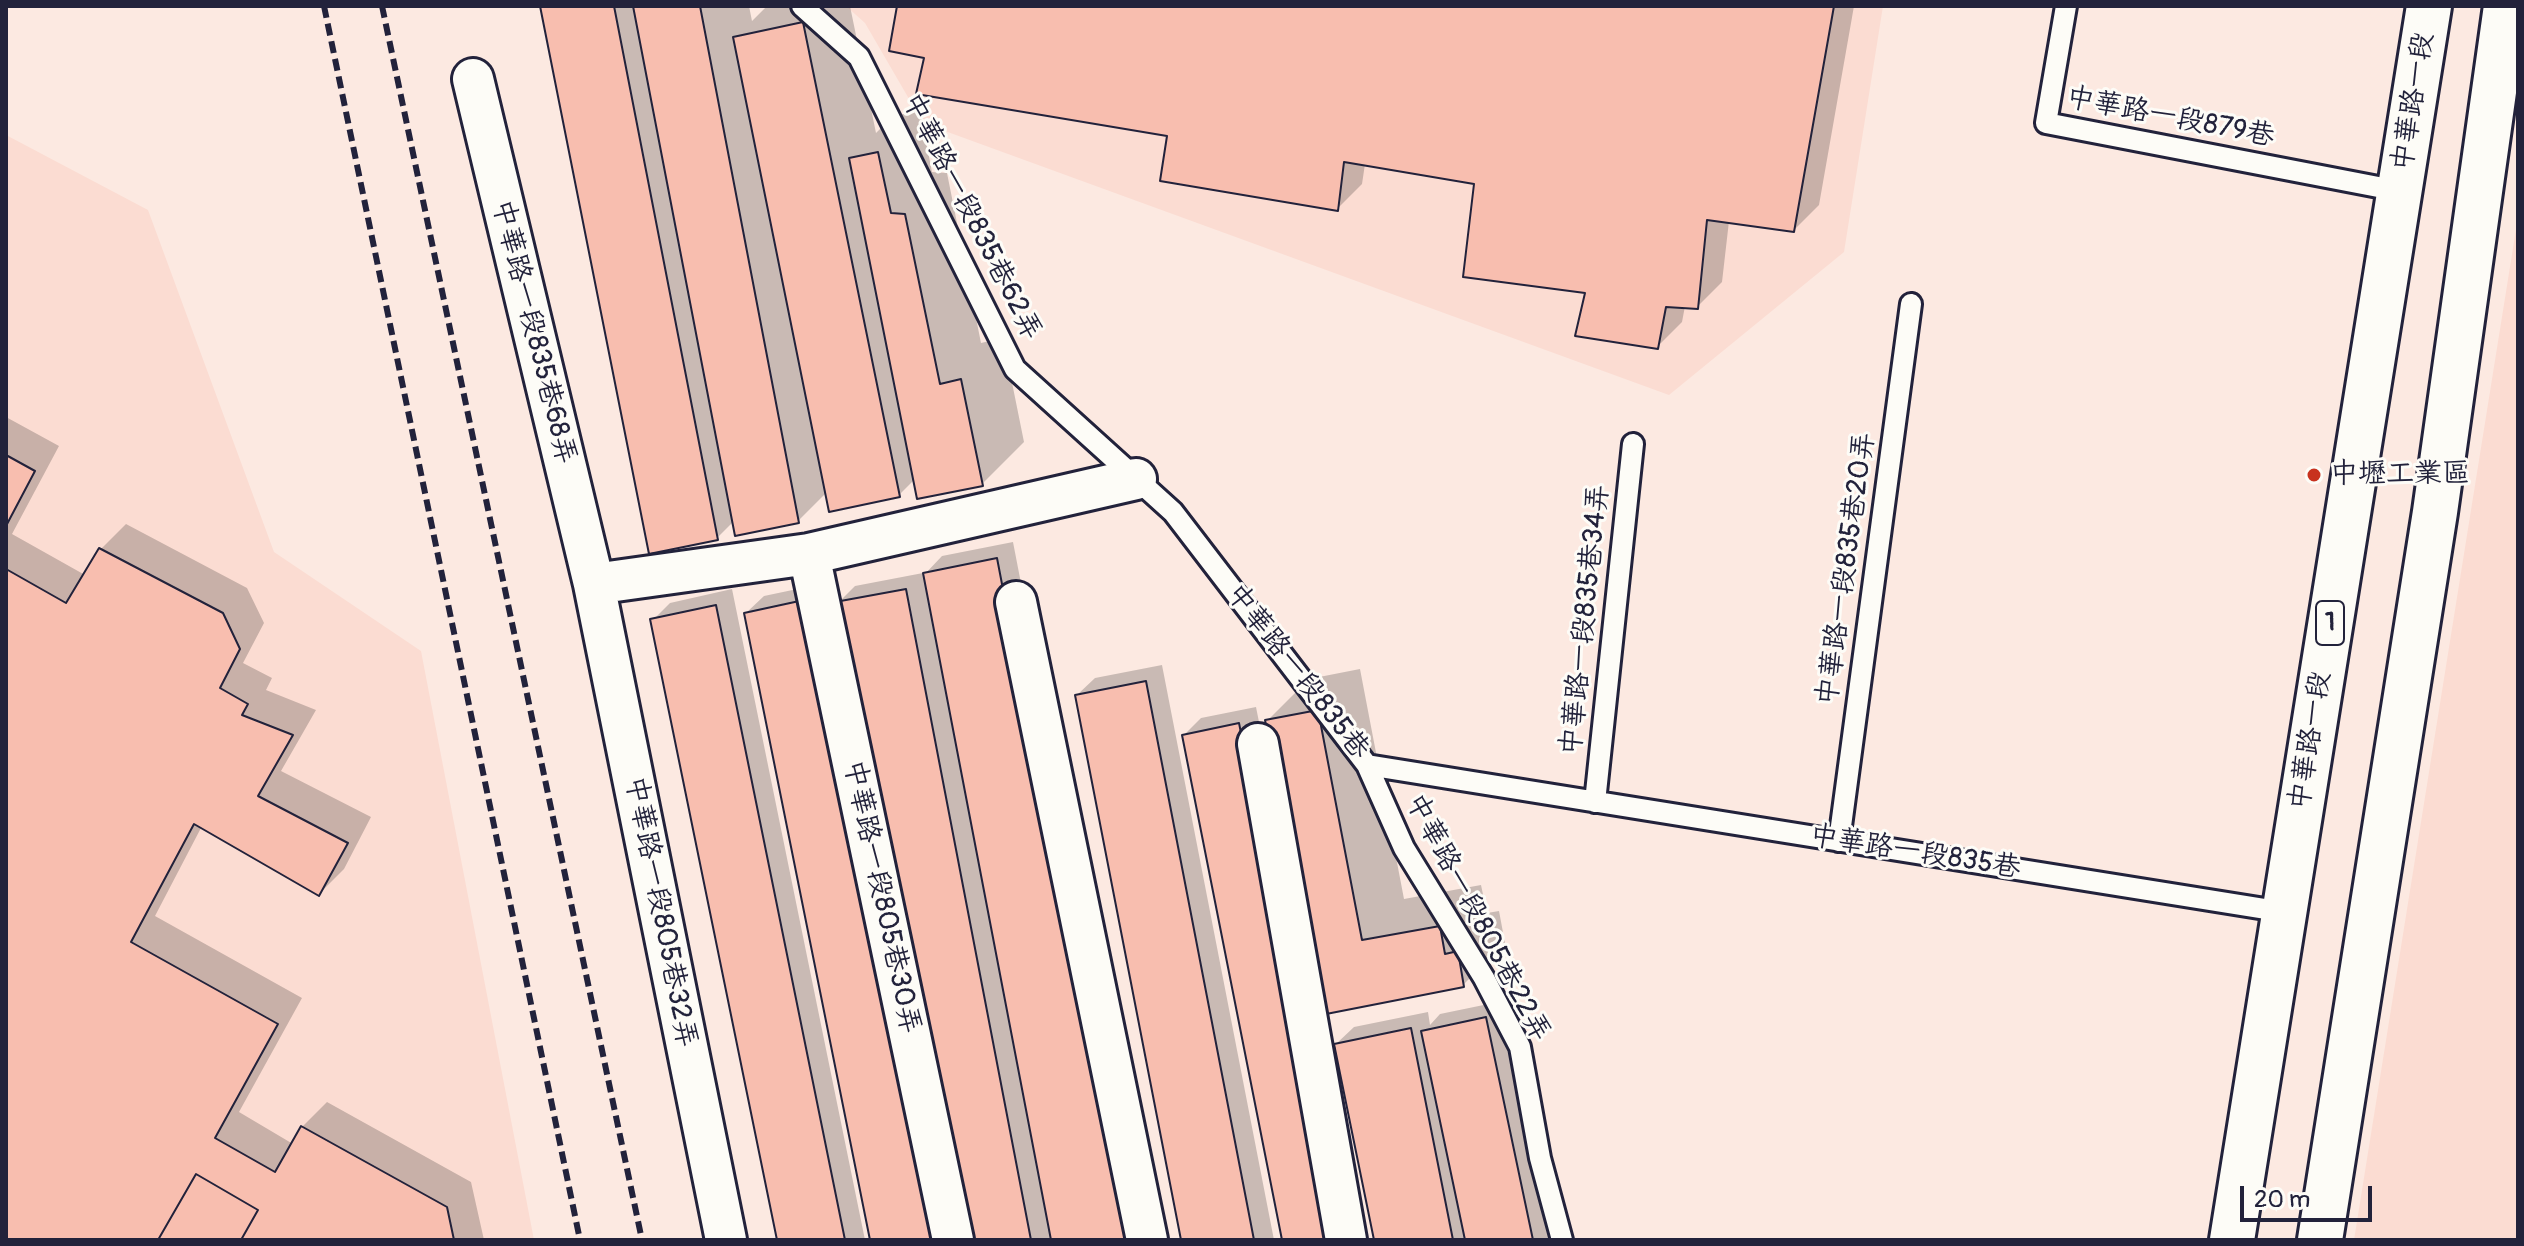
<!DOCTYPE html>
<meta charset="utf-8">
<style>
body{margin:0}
#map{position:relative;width:2524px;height:1246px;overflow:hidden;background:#fce9e1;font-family:Pangolin,sans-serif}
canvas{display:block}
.frame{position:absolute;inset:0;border:8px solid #22223b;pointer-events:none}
.scale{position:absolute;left:2240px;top:1186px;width:132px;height:36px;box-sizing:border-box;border:4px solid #22223b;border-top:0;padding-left:10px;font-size:24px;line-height:28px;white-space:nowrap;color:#22223b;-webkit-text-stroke:6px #fdfcf7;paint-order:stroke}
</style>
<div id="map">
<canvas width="2524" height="1246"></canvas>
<div class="frame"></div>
<div class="scale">20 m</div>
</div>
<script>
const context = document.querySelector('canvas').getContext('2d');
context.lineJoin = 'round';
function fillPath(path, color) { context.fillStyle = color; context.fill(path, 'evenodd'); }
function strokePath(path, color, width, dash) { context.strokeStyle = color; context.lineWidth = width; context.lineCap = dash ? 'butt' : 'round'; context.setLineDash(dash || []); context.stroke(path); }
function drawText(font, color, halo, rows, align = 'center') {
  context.font = font + ' Pangolin,"LXGW WenKai TC",sans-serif'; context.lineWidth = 6; context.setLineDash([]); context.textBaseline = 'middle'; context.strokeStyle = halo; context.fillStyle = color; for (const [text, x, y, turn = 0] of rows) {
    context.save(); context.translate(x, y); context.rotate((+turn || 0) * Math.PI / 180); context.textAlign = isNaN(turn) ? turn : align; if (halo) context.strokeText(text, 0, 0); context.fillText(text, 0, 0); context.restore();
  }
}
const built = new Path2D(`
 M846 6H1883L1844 252 1669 395 923 123 865 23Z
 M6 135 148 210 274 552 421 651 534 1240H6Z
 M2518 217V1240H2354Z`);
const shadow = new Path2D(`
 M542 6H749L752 21 767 6H850L876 133 893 116 920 111 932 172 947 173 981 343 1003 338 1024 442 982 484 915 479 899 495 827 492 798 521H734L717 538Z
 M899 6H1854L1819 205 1794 230 1729 221 1722 282 1697 307 1685 306 1682 322 1657 347 1587 291 1477 182 1365 164 1362 184 1337 209 1169 134Z
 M6 417 59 446 12 534 85 575 101 549 126 524 247 588 264 623 243 663 272 678 266 690 316 710 281 771 371 817 344 869 319 894 202 826 155 916 302 998 239 1112 293 1144 302 1127 327 1102 471 1182 484 1240H6Z
 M1013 542 1148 1240H960L838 603 855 586 923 573 924 575 942 556Z
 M821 584 952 1240H872L746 613 764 596Z
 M732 589 865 1240H779L653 620 670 603Z
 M1162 665 1274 1240H1183L1077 695 1095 678Z
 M1360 669 1404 899 1481 885 1487 913 1499 911 1505 943 1463 985 1323 1013 1267 721 1309 679Z
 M1256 707 1363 1240H1284L1184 735 1201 718Z
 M1503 1001 1553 1240H1376L1336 1044 1354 1027 1428 1012 1430 1025 1440 1014Z`);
const building = new Path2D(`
 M540 6H614L718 540 649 554Z
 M633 6H700L799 523 735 536Z
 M897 6H1834L1794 232 1707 220 1698 309 1666 307 1658 349 1575 336 1585 293 1463 277 1474 184 1344 162 1338 211 1160 181 1167 136 916 94 924 58 889 51Z
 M803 22 900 497 829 512 733 37Z
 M878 152 891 213 905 214 940 384 961 379 983 486 917 499 849 158Z
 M6 455 35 471 6 526Z
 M99 548 223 613 240 649 220 688 248 704 242 715 293 735 258 796 348 843 319 896 194 824 131 942 278 1024 215 1138 275 1172 301 1126 447 1207 454 1240H241L258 1210 196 1174 158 1240H6V569L66 603Z
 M997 558 1128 1240H1051L923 573Z
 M906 589 1031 1240H958L835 602Z
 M804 600 932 1240H870L744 613Z
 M716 605 845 1240H777L650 619Z
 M1146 681 1254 1240H1181L1075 695Z
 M1318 710 1362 940 1440 926 1445 954 1458 951 1464 987 1321 1015 1265 720Z
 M1239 723 1343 1240H1282L1182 735Z
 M1486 1017 1533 1240H1465L1421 1031Z
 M1411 1028 1453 1240H1374L1334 1044Z
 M196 1174 258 1210 241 1240H158Z`);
const lane = new Path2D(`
 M802 6 859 57 1015 369 1173 512 1367 765 1404 848 1484 978 1520 1047 1540 1158 1562 1240
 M2066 6 2046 123 2399 191
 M1367 765 2284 912
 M1595 802 1633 444
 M1839 841 1911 304`);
const street = new Path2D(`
 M473 79 594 584 726 1240
 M809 554 953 1240
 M594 584 809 554 1136 479
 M1016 602 1147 1240
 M1258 744 1346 1240`);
const primary = new Path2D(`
 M2232 1240 2429 6
 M2320 1240 2435 512 2506 6`);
const rail = new Path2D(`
 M324 6 580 1240
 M382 6 642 1240`);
const markers = [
 [2314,475,8,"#c8321e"]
];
const shields = [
 [2330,623,28]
];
const shieldNames = [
 ["1",2330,623]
];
const streetNames = [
 ["中華路一段",2414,102,-81],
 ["中華路一段879巷",2170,118,11],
 ["中華路一段835巷62弄",971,217,63],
 ["中華路一段835巷68弄",533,332,76],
 ["中華路一段835巷20弄",1847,569,-82],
 ["中華路一段835巷34弄",1586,620,-84],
 ["中華路一段835巷",1297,672,52],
 ["中華路一段",2311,741,-81],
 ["中華路一段835巷",1915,853,9],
 ["中華路一段805巷30弄",881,897,78],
 ["中華路一段805巷32弄",660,912,79],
 ["中華路一段805巷22弄",1477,918,62]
];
const poiNames = [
 ["中壢工業區",2330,475]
];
fillPath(built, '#fbdcd2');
fillPath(shadow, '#0003');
fillPath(building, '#f8beaf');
strokePath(building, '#22223b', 2);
strokePath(lane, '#22223b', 26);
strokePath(street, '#22223b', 46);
strokePath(primary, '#22223b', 50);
strokePath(lane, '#fdfcf7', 20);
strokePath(street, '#fdfcf7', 40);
strokePath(primary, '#fdfcf7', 44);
strokePath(rail, '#22223b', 6, [12, 6]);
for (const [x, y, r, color] of markers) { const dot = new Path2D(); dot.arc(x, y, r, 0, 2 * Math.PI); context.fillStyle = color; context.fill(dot); strokePath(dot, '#fdfcf7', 3); }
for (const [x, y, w] of shields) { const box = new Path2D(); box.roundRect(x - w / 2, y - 22, w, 44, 6); context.fillStyle = '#fdfcf7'; context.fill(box); strokePath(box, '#22223b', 2); }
drawText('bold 26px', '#22223b', null, shieldNames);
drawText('28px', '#22223b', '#fdfcf7', streetNames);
drawText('28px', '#22223b', '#fdfcf7', poiNames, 'left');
</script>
